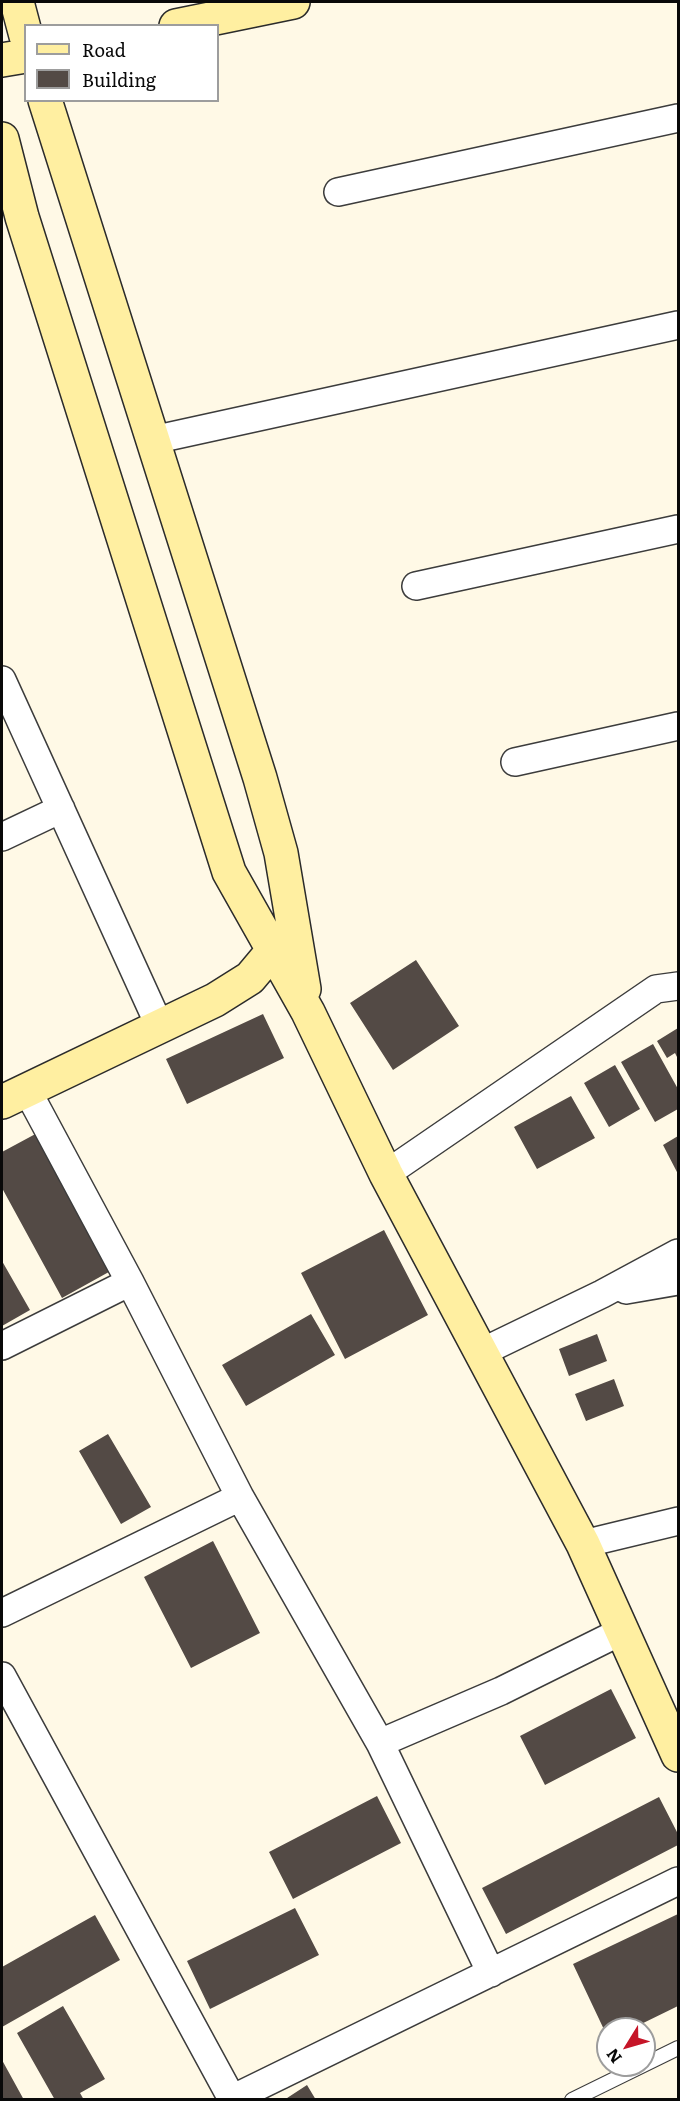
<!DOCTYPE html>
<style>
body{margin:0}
#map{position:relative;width:680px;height:2101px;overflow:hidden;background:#fff9e6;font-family:Literata,serif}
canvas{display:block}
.frame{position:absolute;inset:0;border:3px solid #090909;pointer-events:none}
.legend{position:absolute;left:24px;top:24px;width:195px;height:78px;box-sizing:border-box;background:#fff;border:2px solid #9d9d9d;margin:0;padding:8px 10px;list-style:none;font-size:18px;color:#090909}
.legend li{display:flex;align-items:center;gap:12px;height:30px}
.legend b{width:30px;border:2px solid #9d9d9d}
.north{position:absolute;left:596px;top:2017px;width:60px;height:60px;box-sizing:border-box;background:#fff;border:2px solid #9d9d9d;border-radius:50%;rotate:233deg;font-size:16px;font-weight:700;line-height:24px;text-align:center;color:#090909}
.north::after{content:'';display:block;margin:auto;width:21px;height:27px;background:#c61528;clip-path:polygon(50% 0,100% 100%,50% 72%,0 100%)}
</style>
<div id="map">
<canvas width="680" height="2101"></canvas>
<div class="frame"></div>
<ul class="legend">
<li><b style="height:8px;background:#ffefa1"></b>Road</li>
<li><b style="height:16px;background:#534a45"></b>Building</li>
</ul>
<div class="north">N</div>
</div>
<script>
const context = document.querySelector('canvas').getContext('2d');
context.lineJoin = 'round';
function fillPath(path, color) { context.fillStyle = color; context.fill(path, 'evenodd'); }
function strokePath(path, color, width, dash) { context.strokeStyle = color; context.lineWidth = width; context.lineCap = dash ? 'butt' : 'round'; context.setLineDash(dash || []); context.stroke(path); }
const building = new Path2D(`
 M416 960 459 1026 393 1070 350 1003Z
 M263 1014 284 1058 187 1104 166 1059Z
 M678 1028V1059L675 1053 667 1058 657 1041Z
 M653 1044 678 1089V1109L655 1122 621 1062Z
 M615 1065 640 1109 609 1127 584 1083Z
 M571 1096 595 1138 537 1169 514 1127Z
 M41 1131 116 1268 62 1298 2 1188V1152Z
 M678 1136V1174L663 1145Z
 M384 1230 428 1315 345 1359 301 1273Z
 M2 1261 30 1310 2 1326Z
 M311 1314 335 1355 246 1406 222 1365Z
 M597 1334 607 1361 569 1376 559 1349Z
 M614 1379 624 1406 586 1421 575 1394Z
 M108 1434 151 1507 121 1524 79 1451Z
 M213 1541 260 1633 191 1668 144 1577Z
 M611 1689 636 1738 545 1785 520 1736Z
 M377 1796 401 1843 293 1899 269 1852Z
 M659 1797 678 1834V1845L506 1934 482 1888Z
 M295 1908 319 1955 210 2009 187 1961Z
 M678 1914V2006L631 2029H608V2038L573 1964Z
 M95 1915 120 1960 2 2027V1967Z
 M63 2006 105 2079 80 2093 84 2100H55L17 2033Z
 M2 2060 24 2100H2Z
 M307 2085 316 2100H284Z`);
const lane = new Path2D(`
 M572 2100 678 2048`);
const street = new Path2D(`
 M338 192 678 118
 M153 440 678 325
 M416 586 678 529
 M2 680 160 1027
 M515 762 678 726
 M2 837 61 809
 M27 1090 130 1282 240 1497 380 1743 501 1691 624 1630
 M386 1174 656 989 678 986
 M626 1290 678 1281
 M2 1346 130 1282
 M482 1352 602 1294 678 1253
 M583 1544 678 1521
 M2 1613 240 1497
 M2 1676 232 2099 678 1881
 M380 1743 491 1973`);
const secondary = new Path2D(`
 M17 2 26 36
 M176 26 293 2
 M2 60 26 56
 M45 100 260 778 281 853 304 989
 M2 139 22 217 229 872 308 1012 386 1174 583 1544 678 1755
 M2 1102 215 1000 250 978 286 935`);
fillPath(building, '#534a45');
strokePath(lane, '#3c3c3c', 16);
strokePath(street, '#3c3c3c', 30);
strokePath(secondary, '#2b2b2b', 36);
strokePath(lane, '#fff', 14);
strokePath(street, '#fff', 27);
strokePath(secondary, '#ffefa1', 33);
</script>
